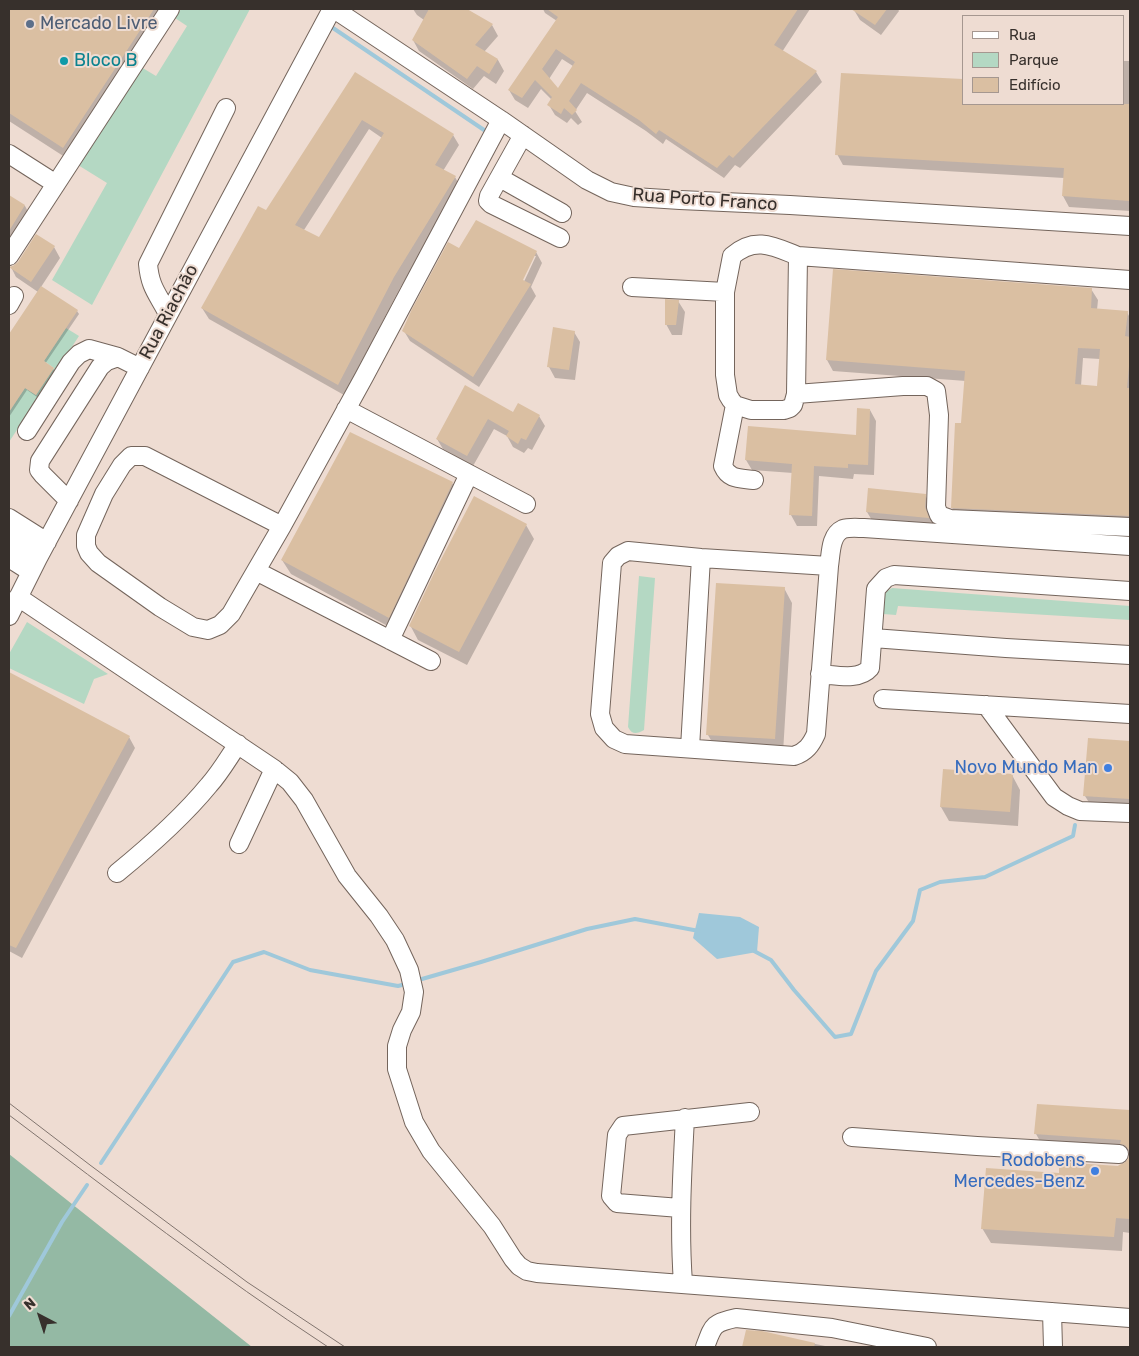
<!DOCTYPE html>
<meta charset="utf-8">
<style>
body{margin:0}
#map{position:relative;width:1139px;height:1356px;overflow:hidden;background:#eedcd2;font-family:Rubik,sans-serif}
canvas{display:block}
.frame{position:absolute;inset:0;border:10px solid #37302c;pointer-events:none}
.legend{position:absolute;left:962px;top:15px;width:162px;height:90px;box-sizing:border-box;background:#eedcd2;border:1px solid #a59790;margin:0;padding:6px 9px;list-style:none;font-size:15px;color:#37302c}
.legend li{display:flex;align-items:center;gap:10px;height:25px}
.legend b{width:25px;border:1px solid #a59790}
.north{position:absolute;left:15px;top:1291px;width:50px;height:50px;-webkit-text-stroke:4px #eedcd2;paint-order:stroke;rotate:320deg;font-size:14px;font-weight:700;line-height:20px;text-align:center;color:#37302c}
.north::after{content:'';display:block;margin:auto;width:18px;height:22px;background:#37302c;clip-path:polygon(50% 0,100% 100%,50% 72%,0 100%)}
</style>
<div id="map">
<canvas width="1139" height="1356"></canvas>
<div class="frame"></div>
<ul class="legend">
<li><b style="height:6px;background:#fff"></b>Rua</li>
<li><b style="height:14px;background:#b4d8c3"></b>Parque</li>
<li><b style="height:14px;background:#dabfa2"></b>Edifício</li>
</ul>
<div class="north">N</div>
</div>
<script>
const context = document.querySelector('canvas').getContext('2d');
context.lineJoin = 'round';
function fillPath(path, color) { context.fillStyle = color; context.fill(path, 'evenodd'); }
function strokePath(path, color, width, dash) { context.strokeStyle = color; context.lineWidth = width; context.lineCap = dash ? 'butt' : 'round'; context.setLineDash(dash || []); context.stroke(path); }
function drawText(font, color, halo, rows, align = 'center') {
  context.font = font + ' Rubik,sans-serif'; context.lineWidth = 4; context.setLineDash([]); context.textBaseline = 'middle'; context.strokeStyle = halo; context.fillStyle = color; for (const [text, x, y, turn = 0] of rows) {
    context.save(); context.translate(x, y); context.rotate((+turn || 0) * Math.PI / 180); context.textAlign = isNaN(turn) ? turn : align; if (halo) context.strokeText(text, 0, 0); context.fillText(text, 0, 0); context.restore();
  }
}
const green = new Path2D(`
 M181 9H250L92 305 52 280 107 183 78 165 141 67 156 76 187 26 175 18Z
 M66 328 79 336 9 442V412L25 388 36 395 54 368 44 361Z
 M639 576 655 578 644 730C637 734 632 735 628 727Z
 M892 588 1130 606V620L898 606 896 615 883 614 882 601 886 592Z
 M27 622 108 674 94 679 84 704 9 668V654Z`);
const forest = new Path2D(`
 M9 1154 252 1347H253H9Z`);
const water = new Path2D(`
 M699 913 740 917 759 927 757 952 717 959 693 938Z`);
const shadow = new Path2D(`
 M9 9H171L71 161 9 121Z
 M413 9H466L492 25 498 36 484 52 498 60 504 71 496 84 484 76 473 89 419 51 413 40 424 20 417 15Z
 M543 9H690L692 10 693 9H810L782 52 816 72 822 82 740 168 735 165 724 178 666 139 663 144 646 131 587 93 575 111 582 122 578 125 571 118 567 123 555 115 549 105 552 100 541 89 528 108 515 100 509 90 557 21 545 13ZM562 59 573 66 558 90 549 79Z
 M855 9H898L899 11 881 35 860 20 854 10Z
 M1123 61H1130V211L1069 207 1063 196 1064 178 843 165 837 154 963 104H1123Z
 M355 74 453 135 459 145 443 171 455 177 461 188 400 288 344 395 209 319 202 308 267 212ZM369 129 382 138 319 238 304 230Z
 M9 196 25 206 33 221 9 258Z
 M54 247 60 258 41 287 77 311 79 314 45 364 53 369 55 371 37 397 27 390 9 417V336L38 292 16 277 11 267Z
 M460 250 536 252 542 263 531 287 536 296 479 387 410 341 404 331ZM533 256H536L522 286 520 285Z
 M834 271 1091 289 1098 300 1097 310 1127 312 1130 318V526L958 518 952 508 962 424 966 381 833 371 827 360ZM1083 358 1100 359 1098 387 1081 386Z
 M678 301 685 312 682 335H672L666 324Z
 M574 332 580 342 575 380 555 378 549 367Z
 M465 387 514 413 539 416 545 426 532 450 528 448 524 453 513 447 507 436 494 429 473 466 443 449 437 439Z
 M870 410 876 421 874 475 854 474 853 479 819 476 817 526H797L791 515 793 473 752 470 746 460 857 437Z
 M452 483 461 497 397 631 291 574 282 560Z
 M925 495 931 506V519L934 528 873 522 867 512Z
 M526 525 534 539 467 665 418 640 410 625Z
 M784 588 792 603 783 753 716 749 708 735Z
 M9 673 129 737 135 748 22 958 9 951Z
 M1089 739 1130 742V812L1093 809 1085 796Z
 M944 770 1012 775 1020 790 1018 826 949 821 941 807Z
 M1038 1105 1130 1111V1233L1123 1232 1122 1251 991 1243 982 1228 1060 1174 1120 1167 1125 1164 1130 1158 1128 1154 1044 1148 1036 1134Z
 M747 1331 762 1333 830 1347H743Z`);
const stream = new Path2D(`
 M333 28 484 130
 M754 951 771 960 794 990 835 1037 851 1034 876 971 913 921 920 890 940 882 985 877 1073 836 1075 825
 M422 979 481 962 587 929 635 919 699 931
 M101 1163 233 962 264 952 310 970 398 986 402 985
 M9 1316 62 1222 87 1185`);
const building = new Path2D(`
 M9 9H154L63 148 9 113Z
 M429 9H467L493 24 475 45 498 59 489 74 477 66 467 79 412 40Z
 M547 9H798L774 45 817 71 733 158 729 155 717 168 659 130 656 134 639 120 581 83 569 101 577 110 572 115 564 108 561 114 547 105 552 97 535 80 522 98 508 90 558 17ZM556 49 575 62 558 88 542 69Z
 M851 9H887L875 25Z
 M355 72 454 134 435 165 456 176 394 277 338 385 201 308 258 206 266 210ZM362 120 384 133 319 237 295 225Z
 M841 73 963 79V104H1130V201L1062 196 1064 168 835 155Z
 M9 195 25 205 9 231Z
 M476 220 537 251 523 280 531 284 473 377 402 331 412 309 448 242 459 248Z
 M36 234 55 246 31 282 9 267 13 266 18 262Z
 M833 269 1092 288 1091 308 1128 311 1125 336 1130 337V355L1127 388H1130V516L951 508 955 423H961L965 371 826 360ZM1078 348 1100 349 1097 386 1075 384Z
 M41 286 78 310 44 361 54 368 36 395 25 388 9 412V334Z
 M665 299 679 300 676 325H665Z
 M553 327 575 331 569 370 547 367Z
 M465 385 513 412 518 403 540 415 526 440 521 438 518 444 506 436 509 431 488 419 467 456 436 439Z
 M857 408 870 409 868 465 848 464V468L814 466 812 516 789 515 792 464 745 460 748 426 856 435Z
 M350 432 453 482 389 618 281 560Z
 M868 488 926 494 925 507 929 518 866 512Z
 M474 496 527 524 459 652 409 626 435 571Z
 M716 583 785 587 775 739 706 735Z
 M9 672 130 736 16 948 9 945Z
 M1088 738 1130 741V799L1083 796Z
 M943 769 1013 774 1010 812 940 807Z
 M1037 1104 1130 1110V1219L1116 1218 1114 1237 981 1229 986 1168 1059 1173V1162L1118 1166 1119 1165 1124 1163 1128 1159 1130 1154 1129 1150 1125 1145 1120 1144 1121 1140 1034 1134Z
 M746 1330 762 1331 815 1343 814 1347H742Z`);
const minor = new Path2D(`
 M334 9 501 120 587 180 611 192 634 197 680 200 790 205 1130 226
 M523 135 489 196 488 201 491 204 560 238
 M9 154 56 184
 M500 178 562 213
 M9 256 170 9
 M632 287 725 292 732 256C755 236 773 246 798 256L1130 280
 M725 292V375L728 395 731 400 735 405 751 410H784L790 408 793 405 796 394 798 256
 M9 305 14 296
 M168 314C158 294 150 288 148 264L226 108
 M796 394 903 386H927L936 391 939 415 936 507 939 515 950 519 1130 527
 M735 405 723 466C729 480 740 478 754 480
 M346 409 526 504
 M27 431 71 362 79 354 89 349 118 357
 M69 501 43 475 39 470 40 461 100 367 107 361 118 357 140 368
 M9 518 47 542
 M282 526 145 456H131L122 465 104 494 86 535V546L89 553 98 563 160 607 193 627 208 630 220 625 231 614 246 588 282 526 364 377 501 120
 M9 538 38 558
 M9 558 31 572
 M829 566 701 558 628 551 618 556 612 563 600 714 604 728 614 739 625 744 794 756C806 752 811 745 816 734L829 566C831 554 830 535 843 529 849 527 858 528 864 528L1130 546
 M256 571 431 661
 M18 597 274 769 290 782 304 800 347 876 379 916 395 940 409 970 414 992 411 1012 402 1030 397 1046V1069L414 1122 431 1151 492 1226 513 1259 519 1266 527 1271 537 1273 1130 1318
 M9 616 38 558 332 9
 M873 638 1006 648 1130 655
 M390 640 469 474
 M820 674C836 675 859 681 870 668L876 589 886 578 894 575 1130 591
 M883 699 1130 714
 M986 705 1054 797 1068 806 1080 811 1130 813
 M690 748 701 558
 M239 844 274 769
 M117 873C150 846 182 818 209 785 220 773 229 757 238 744
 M852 1137 977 1146 1119 1154
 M680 1208 617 1203 611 1196 617 1135 623 1126 750 1112
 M683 1283C679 1228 682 1174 685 1118
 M1052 1312 1053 1347
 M705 1347C713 1326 712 1323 736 1318L832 1328 927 1347`);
const tram = new Path2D(`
 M9 1103 90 1165 247 1282 345 1347
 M9 1115C114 1194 218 1275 328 1347`);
const markers = [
 [30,24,5,"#5c6f8a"],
 [64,61,5,"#0f9aa8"],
 [1108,768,5,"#3f7fe0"],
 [1095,1171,5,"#3f7fe0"]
];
const serviceNames = [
 ["Mercado Livre",40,24]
];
const cultureNames = [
 ["Bloco B",74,61]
];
const streetNames = [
 ["Rua Porto Franco",705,200,4],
 ["Rua Riachão",169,312,-62]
];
const shopNames = [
 ["Novo Mundo Man",1098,768],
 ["Rodobens",1085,1161],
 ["Mercedes-Benz",1085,1182]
];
fillPath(green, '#b4d8c3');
fillPath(forest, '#94b9a4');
fillPath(water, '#9fc8da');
fillPath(shadow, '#0003');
strokePath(stream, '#9fc8da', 4);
fillPath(building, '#dabfa2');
strokePath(minor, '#74655c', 20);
strokePath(minor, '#fff', 18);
strokePath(tram, '#80746e', 1);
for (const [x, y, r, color] of markers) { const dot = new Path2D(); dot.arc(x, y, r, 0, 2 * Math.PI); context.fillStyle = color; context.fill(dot); strokePath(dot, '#eedcd2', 2); }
drawText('18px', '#4e5e75', '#eedcd2', serviceNames, 'left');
drawText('18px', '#0d838f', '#eedcd2', cultureNames, 'left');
drawText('18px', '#37302c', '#eedcd2', streetNames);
drawText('18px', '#366cbe', '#eedcd2', shopNames, 'right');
</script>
